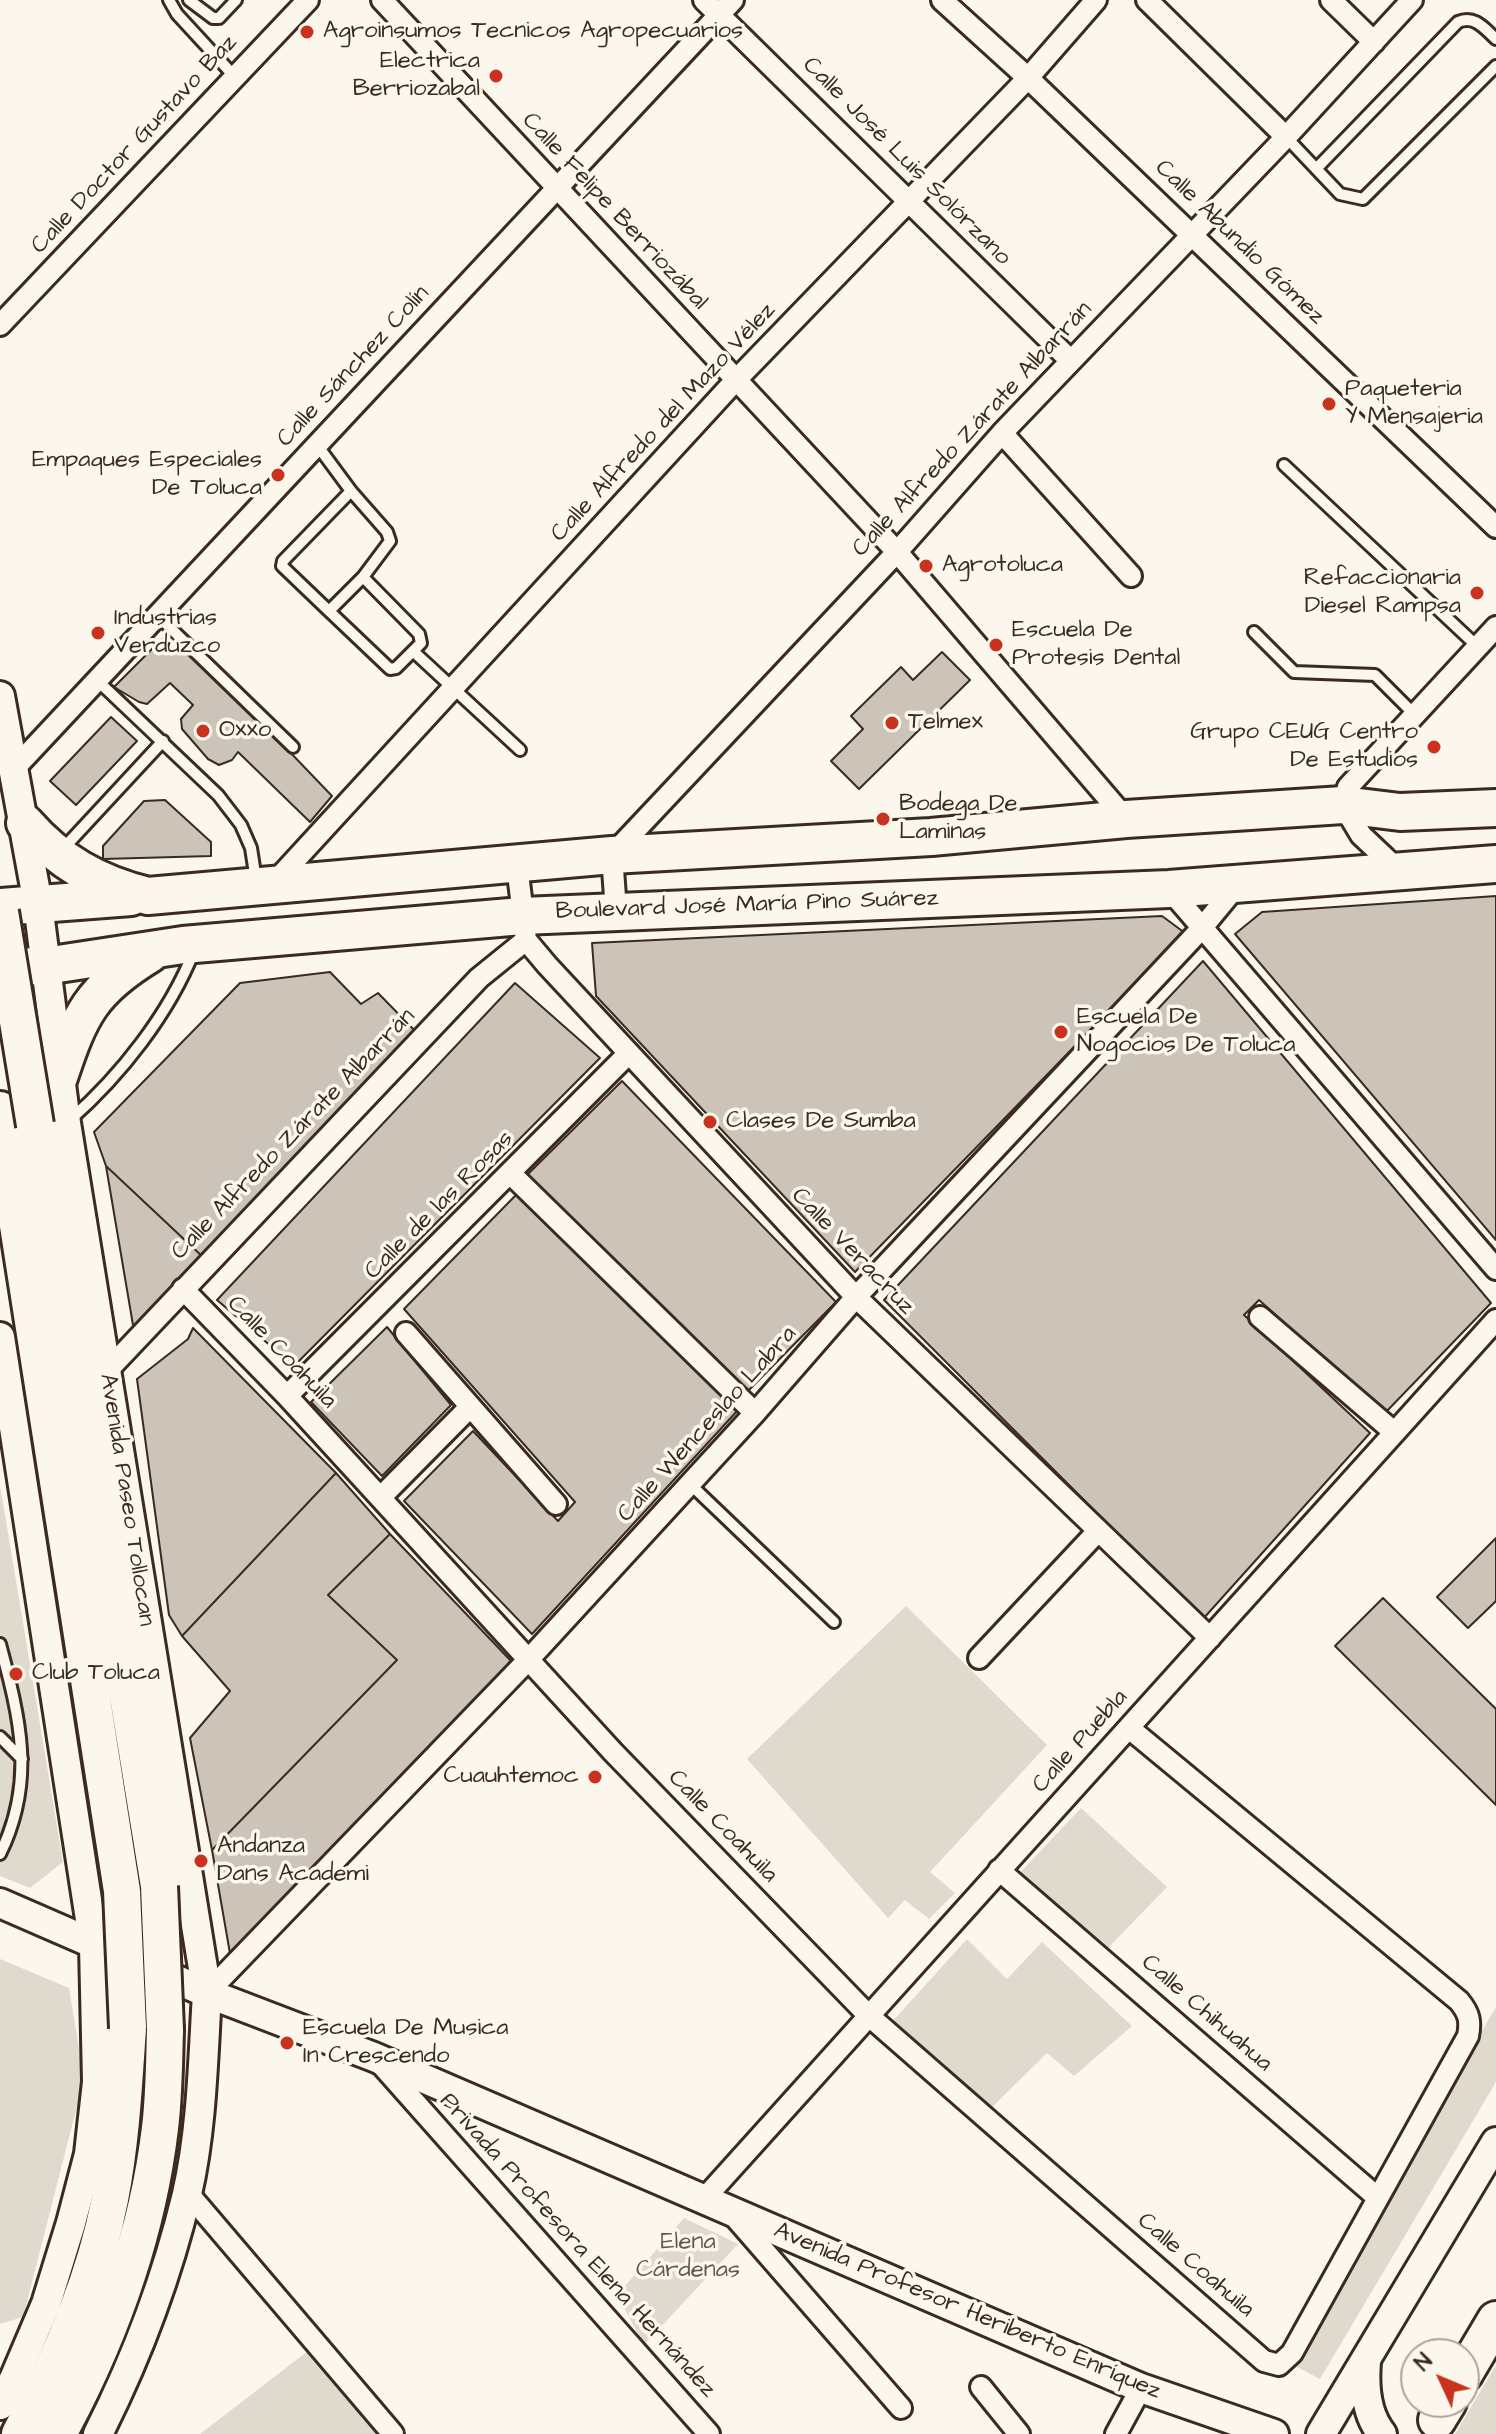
<!DOCTYPE html>
<meta charset="utf-8">
<style>
body{margin:0}
#map{position:relative;width:1496px;height:2434px;overflow:hidden;background:#fbf7ec;font-family:"Architects Daughter",sans-serif}
canvas{display:block}
.north{position:absolute;left:1400px;top:2338px;width:80px;height:80px;box-sizing:border-box;background:#fbf7ec;border:2px solid #aea59a;border-radius:50%;rotate:314deg;font-size:22px;font-weight:700;line-height:32px;text-align:center;color:#3b2a1e}
.north::after{content:'';display:block;margin:auto;width:28px;height:36px;background:#c8321e;clip-path:polygon(50% 0,100% 100%,50% 72%,0 100%)}
</style>
<div id="map">
<canvas width="1496" height="2434"></canvas>
<div class="north">N</div>
</div>
<script>
const context = document.querySelector('canvas').getContext('2d');
context.lineJoin = 'round';
function fillPath(path, color) { context.fillStyle = color; context.fill(path, 'evenodd'); }
function strokePath(path, color, width, dash) { context.strokeStyle = color; context.lineWidth = width; context.lineCap = dash ? 'butt' : 'round'; context.setLineDash(dash || []); context.stroke(path); }
function drawText(font, color, halo, rows, align = 'center') {
  context.font = font + ' "Architects Daughter",sans-serif'; context.lineWidth = 7; context.setLineDash([]); context.textBaseline = 'middle'; context.strokeStyle = halo; context.fillStyle = color; for (const [text, x, y, turn = 0] of rows) {
    context.save(); context.translate(x, y); context.rotate((+turn || 0) * Math.PI / 180); context.textAlign = isNaN(turn) ? turn : align; if (halo) context.strokeText(text, 0, 0); context.fillText(text, 0, 0); context.restore();
  }
}
const green = new Path2D(`
 M0 1485 63 1862 30 1888 0 1876Z
 M906 1606 1047 1745 930 1872 955 1893 929 1919 905 1900 888 1918 747 1759Z
 M1081 1808 1167 1887 1107 1949 1017 1876Z
 M967 1939 1007 1979 1042 1942 1132 2026 1074 2076 1047 2053 990 2109 891 2023Z
 M0 1959 69 1988 84 2079 23 2317 0 2324Z
 M1496 2007V2082L1320 2379 1286 2361Z
 M684 2218 738 2244 644 2345 617 2295Z
 M308 2351 378 2434H200Z
 M1496 2365V2434H1455Z`);
const building = new Path2D(`
 M172 629 332 796 310 822 238 752 232 760 219 765 208 759 182 729 181 719 193 705 170 683 147 704 139 702 114 687Z
 M942 652 970 680 859 789 831 761 863 729 851 716 901 667 913 680Z
 M111 717 137 741 76 805 50 781Z
 M165 800 211 842V856L103 859V846L144 801Z
 M1496 896V1240L1235 934 1262 912Z
 M1162 916 1185 933 855 1272 596 996 592 943Z
 M1203 961 1491 1303 1385 1413 1259 1300 1244 1315 1370 1433 1203 1619 884 1300Z
 M330 972 361 1004 378 993 418 1034 204 1258 106 1166 94 1132 240 983Z
 M515 983 600 1058 294 1366 217 1300Z
 M622 1081 836 1302 744 1395 525 1177Z
 M106 1166 204 1258 134 1331Z
 M516 1195 739 1409 532 1634 404 1501 473 1431 558 1521 575 1502 404 1309Z
 M387 1327 451 1405 382 1476 311 1402Z
 M193 1328 336 1473 182 1636 169 1615 137 1379 188 1339Z
 M336 1473 390 1534 328 1595 397 1660 212 1850 190 1738 230 1691 182 1636Z
 M390 1534 511 1661 232 1965 212 1850 397 1660 328 1595Z
 M1496 1538V1601L1468 1628 1437 1597Z
 M1383 1598 1496 1709V1805L1335 1646Z`);
const lane = new Path2D(`
 M169 0 177 14 235 77
 M189 0 213 18H219L236 0
 M1286 137 1340 194 1363 199 1496 66
 M1316 169 1458 22C1475 15 1484 28 1496 39
 M317 445 351 491 283 561 282 566 329 611 363 577
 M1284 465 1478 647
 M329 611 390 669 396 668 421 643 419 634 363 577 390 541 387 532 351 491
 M158 616 293 747
 M1254 632 1294 672 1375 675 1414 714
 M414 652 520 750
 M98 681 218 795 241 825 251 848 256 880
 M61 851 163 741
 M70 1120C121 1075 169 1014 194 951
 M690 1484 834 1622
 M0 1644C20 1719 36 1781 0 1854
 M0 1737 22 1759`);
const street = new Path2D(`
 M382 0 897 552 1126 819
 M704 0 1071 361
 M942 0 1028 78 1496 527
 M1147 0 1286 137
 M1331 0 1374 42
 M0 325 308 0
 M1002 433 1131 576
 M13 770 733 0
 M517 865 526 940 547 965 856 1297 1210 1638
 M1399 871 1361 835 1343 805 1348 787 1496 627
 M273 884 735 381 1028 78 1096 0
 M1169 889 1496 1269
 M616 911 612 855 897 552 1002 433 1286 137 1412 0
 M510 1173 755 1413
 M183 1289 287 1396 613 1752 868 2015 1264 2361 1279 2365 1292 2353 1468 2036C1471 2021 1469 2013 1459 2001L1129 1728
 M1260 1317 1394 1432
 M406 1333 556 1504
 M105 1373 479 978 526 940
 M287 1396 629 1053
 M381 1497 470 1407
 M979 1658 1098 1531
 M999 1870 1378 2198
 M207 1993 529 1659 755 1413 856 1297 1201 929 1239 883
 M380 2063 709 2434
 M187 2192 393 2434
 M704 2199 1496 1320
 M733 2215 901 2408
 M981 2387 1019 2434
 M1116 2434 1141 2388`);
const secondary = new Path2D(`
 M0 696 38 904 66 1123 207 1993C203 2060 202 2128 187 2194 167 2277 137 2357 98 2434
 M0 1337 94 1945 97 2082 89 2154 71 2223 46 2304 14 2379 0 2405
 M0 1903 207 1993 374 2057 1141 2388 1274 2434
 M1366 2362C1364 2386 1366 2414 1382 2434
 M1321 2434 1496 2142`);
const highway = new Path2D(`
 M25 823C59 862 98 884 148 896L612 855 931 837 1126 819 1343 805 1400 812 1496 808
 M0 907 131 897
 M0 967 45 966 183 945 522 916 1169 889 1496 864
 M59 1077C80 1014 91 990 150 954
 M0 1110 122 1891
 M35 1125 159 1886
 M1464 2374 1496 2320
 M1437 2420 1448 2402
 M20 2434C59 2362 94 2281 110 2199 121 2143 124 2086 128 2028
 M58 2434C110 2338 147 2237 160 2128 164 2096 164 2063 165 2030`);
const highwayBridge = new Path2D(`
 M0 912 35 1125
 M159 1886 165 2030
 M122 1891 128 2028`);
const markers = [
 [307,32,8,"#c8321e"],
 [496,76,8,"#c8321e"],
 [1329,404,8,"#c8321e"],
 [278,475,8,"#c8321e"],
 [926,566,8,"#c8321e"],
 [1477,593,8,"#c8321e"],
 [98,633,8,"#c8321e"],
 [996,645,8,"#c8321e"],
 [892,723,8,"#c8321e"],
 [203,731,8,"#c8321e"],
 [1434,747,8,"#c8321e"],
 [883,819,8,"#c8321e"],
 [1061,1032,8,"#c8321e"],
 [710,1122,8,"#c8321e"],
 [16,1674,8,"#c8321e"],
 [595,1777,8,"#c8321e"],
 [201,1861,8,"#c8321e"],
 [287,2043,8,"#c8321e"]
];
const poiNames = [
 ["Agroinsumos Tecnicos Agropecuarios",323,32],
 ["Electrica",480,62,"right"],
 ["Berriozabal",480,90,"right"],
 ["Paqueteria",1345,390],
 ["Y Mensajeria",1345,418],
 ["Empaques Especiales",262,461,"right"],
 ["De Toluca",262,489,"right"],
 ["Agrotoluca",942,566],
 ["Refaccionaria",1461,579,"right"],
 ["Diesel Rampsa",1461,607,"right"],
 ["Industrias",114,619],
 ["Verduzco",114,647],
 ["Escuela De",1012,631],
 ["Protesis Dental",1012,659],
 ["Telmex",908,723],
 ["Oxxo",219,731],
 ["Grupo CEUG Centro",1418,733,"right"],
 ["De Estudios",1418,761,"right"],
 ["Bodega De",899,805],
 ["Laminas",899,833],
 ["Escuela De",1077,1018],
 ["Nogocios De Toluca",1077,1046],
 ["Clases De Sumba",726,1122],
 ["Club Toluca",32,1674],
 ["Cuauhtemoc",579,1777,"right"],
 ["Andanza",217,1847],
 ["Dans Academi",217,1875],
 ["Escuela De Musica",303,2029],
 ["In Crescendo",303,2057]
];
const streetNames = [
 ["Calle Doctor Gustavo Baz",135,145,-47],
 ["Calle José Luis Solórzano",906,162,45],
 ["Calle Felipe Berriozábal",614,212,47],
 ["Calle Abundio Gómez",1239,243,44],
 ["Calle Sánchez Colín",354,367,-47],
 ["Calle Alfredo del Mazo Vélez",664,423,-47],
 ["Calle Alfredo Zárate Albarrán",973,430,-47],
 ["Boulevard José María Pino Suárez",747,906,-2],
 ["Calle Alfredo Zárate Albarrán",294,1135,-46],
 ["Calle de las Rosas",440,1206,-45],
 ["Calle Veracruz",852,1252,46],
 ["Calle Coahuila",281,1353,46],
 ["Calle Wenceslao Labra",708,1425,-48],
 ["Avenida Paseo Tollocan",126,1500,81],
 ["Calle Puebla",1081,1742,-48],
 ["Calle Coahuila",722,1827,46],
 ["Calle Chihuahua",1206,2014,41],
 ["Privada Profesora Elena Hernández",577,2246,48],
 ["Calle Coahuila",1195,2266,41],
 ["Avenida Profesor Heriberto Enríquez",967,2312,23]
];
const parkNames = [
 ["Elena",688,2243],
 ["Cárdenas",688,2271]
];
fillPath(green, '#dfd9ce');
fillPath(building, '#ccc4b9');
strokePath(building, '#3b2a1e', 2);
strokePath(lane, '#3b2a1e', 16);
strokePath(street, '#3b2a1e', 26);
strokePath(secondary, '#3b2a1e', 34);
strokePath(highway, '#3b2a1e', 42);
strokePath(lane, '#fbf7ec', 10);
strokePath(street, '#fbf7ec', 20);
strokePath(secondary, '#fbf7ec', 28);
strokePath(highway, '#fbf7ec', 36);
strokePath(highwayBridge, '#3b2a1e', 42, []);
strokePath(highwayBridge, '#fbf7ec', 36);
for (const [x, y, r, color] of markers) { const dot = new Path2D(); dot.arc(x, y, r, 0, 2 * Math.PI); context.fillStyle = color; context.fill(dot); strokePath(dot, '#fbf7ec', 3); }
drawText('24px', '#3b2a1e', '#fbf7ec', poiNames, 'left');
drawText('24px', '#3b2a1e', '#fbf7ec', streetNames);
drawText('24px', '#64564a', '#fbf7ec', parkNames);
</script>
